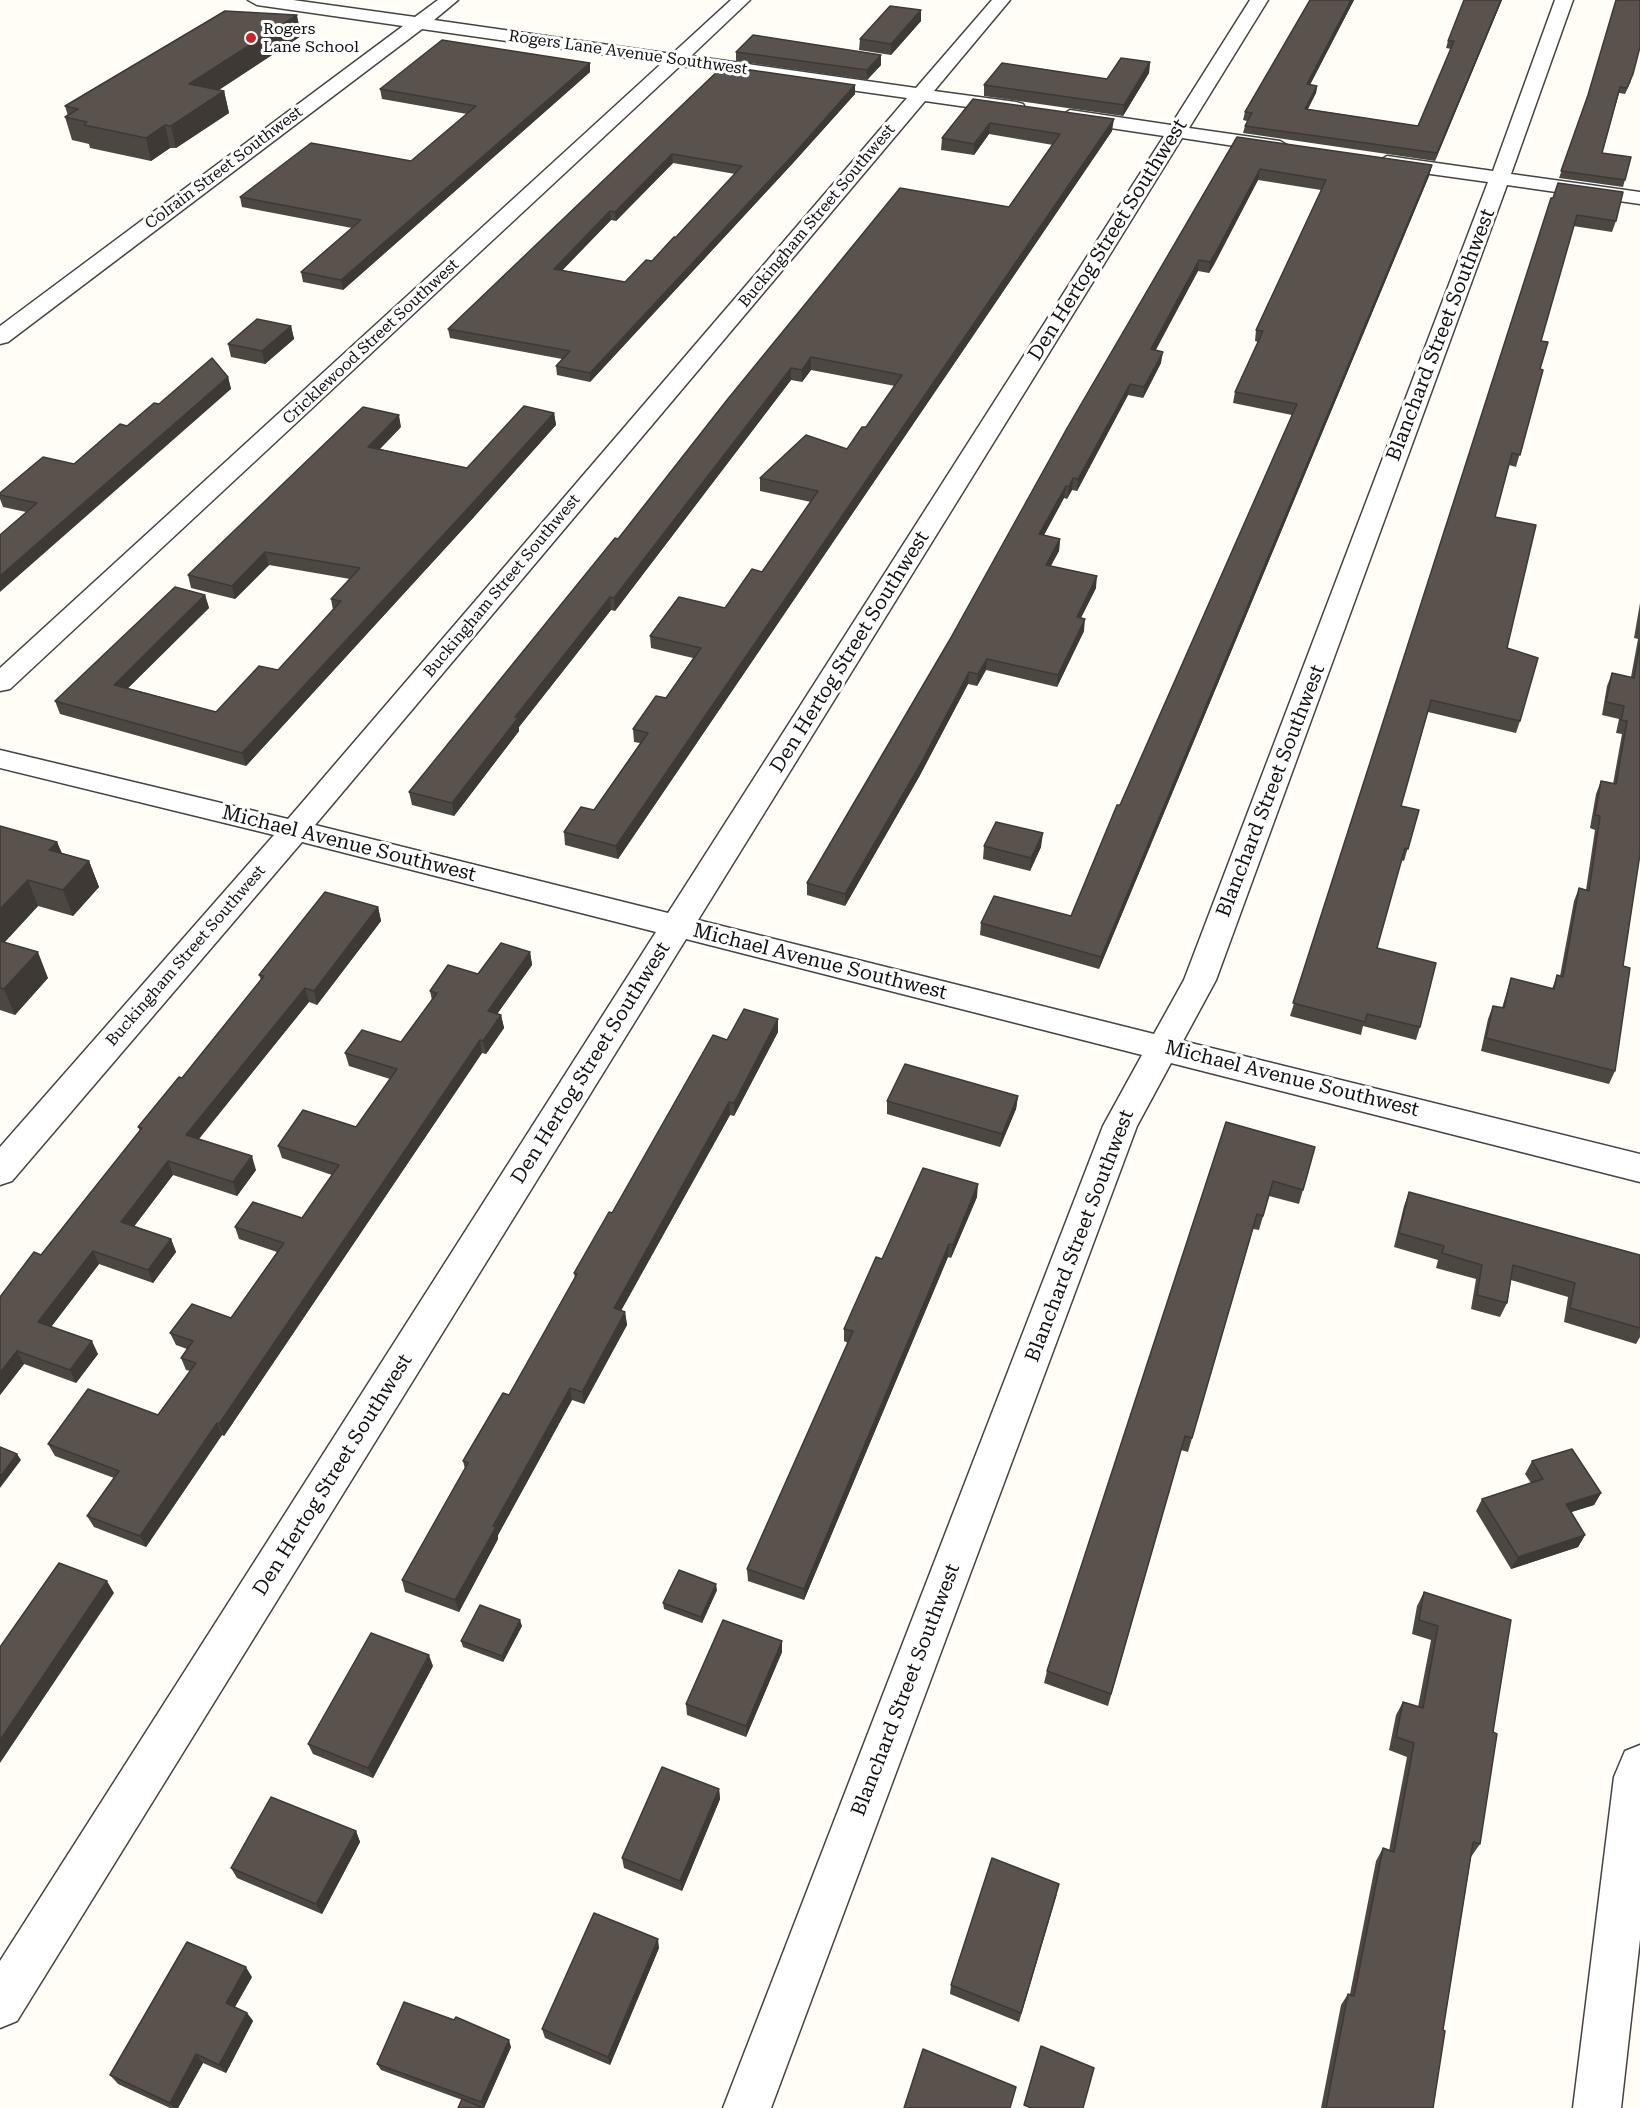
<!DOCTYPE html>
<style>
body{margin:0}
canvas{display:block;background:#fffdf5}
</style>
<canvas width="1640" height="2108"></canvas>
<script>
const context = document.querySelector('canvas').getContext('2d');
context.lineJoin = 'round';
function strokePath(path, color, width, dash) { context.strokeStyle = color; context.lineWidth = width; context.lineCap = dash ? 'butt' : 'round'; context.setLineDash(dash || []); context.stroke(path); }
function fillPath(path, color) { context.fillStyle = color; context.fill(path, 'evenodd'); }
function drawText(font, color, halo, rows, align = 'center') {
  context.font = font + ' "Roboto Serif",serif'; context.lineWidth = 6; context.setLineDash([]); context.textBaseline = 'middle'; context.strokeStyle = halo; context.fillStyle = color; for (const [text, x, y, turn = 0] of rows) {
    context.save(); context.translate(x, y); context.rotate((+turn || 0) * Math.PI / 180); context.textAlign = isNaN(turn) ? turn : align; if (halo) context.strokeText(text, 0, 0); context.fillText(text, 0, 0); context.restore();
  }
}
const minor = new Path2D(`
 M248 0H293L415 17 438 0H458L434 20 672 54 731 0H750L691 56 916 88 992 0H1010L934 91 1016 102 1023 104 1025 108 1023 112 1016 114 925 101 315 825 668 913 1164 136 1070 122 1061 116 1070 110 1171 125 1250 0H1268L1189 128 1280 141 1290 147 1280 153 1182 138 698 920 1154 1034 1184 980 1488 182 1387 168 1377 162 1387 156 1493 171 1555 0H1573L1511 174 1640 192V204L1507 185 1216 980 1183 1041 1640 1154V1182L1171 1063 1137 1126 771 2108H723L1103 1126 1142 1055 686 939 17 2021 0 2028V1961L656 932 302 842 12 1181 0 1185V1147L274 835 0 768V750L288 819 907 98 680 66 10 689 0 691V668L662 63 422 29 8 342 0 344V326L403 26 257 5Z
 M1640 1745V1939L1621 2108H1573L1614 1777 1625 1751Z`);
const wall = new Path2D(`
 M1310 0H1354L1310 85 1317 86 1316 93 1308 109 1418 126 1451 49 1446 48 1448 41 1502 0 1435 161 1243 133 1245 126 1247 121 1243 120 1245 112Z
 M921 10V21L891 55 859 50 860 39Z
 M301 36 219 90 224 91 229 113 176 148H170L151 161 90 148 89 144 72 140 65 117 68 116 65 106Z
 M736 52 881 65 867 80 736 61Z
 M1150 62 1149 73 1123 116 984 96V85L1107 79Z
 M723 66 855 85V94L793 163 590 382 557 375 556 366 562 359 450 338 448 329ZM673 163 735 174 676 237 652 261 625 282 562 270 611 220 616 221Z
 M590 72 343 290 303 282 301 272 352 228 242 207 240 197 411 161 467 114 382 99 380 89Z
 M1631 81 1625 94 1619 93 1602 153 1631 157 1623 187 1559 178 1588 95Z
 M973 99 1112 131 618 859 565 845 564 832 594 810 640 743 634 742 633 729 666 698 693 658 651 648 650 636 725 608 762 572 811 502 760 491V478L847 449 866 427 895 386 811 370 802 382 791 380 615 611 611 610 519 727V731L454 816 412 805 409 792 618 539 727 400 1009 207 1053 145 989 134 974 155 941 150 942 138Z
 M1237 137 1432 165 1429 176 1099 969 980 935 981 923 1071 916 1292 415 1233 403 1235 392 1258 342 1255 341 1256 330 1321 190 1258 180 1214 265 1209 273 1198 271 1155 350 1161 363 1143 398 1128 395 1077 491 1072 490 1067 499 1064 498 1044 535 1060 539 1059 551 1050 566 1096 588 1081 618 1084 631 1057 687 986 670 977 686 968 684 919 777 845 906 807 895V883L949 641Z
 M1551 198 1616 221 1612 232 1573 226 1541 341 1540 369 1543 370 1516 467 1509 465 1495 517 1507 648 1520 721 1516 733 1428 712 1401 806 1419 810 1404 861 1401 860 1377 948 1420 1027 1416 1040 1363 1026 1361 1035 1290 1016Z
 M291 326 294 339 265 364 231 357 228 344Z
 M228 377 231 389 26 512 3 507 0 499V493L74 464 159 404Z
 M554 413 556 425 473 518 246 766 60 714 55 701 205 595 209 608 128 688 216 712 278 670 333 610 331 599 350 579 269 565 235 599 191 588 188 575 401 427 380 449 467 468Z
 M1640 603V854L1623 966 1615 1071 1609 1084 1481 1051 1488 1019 1493 1006 1502 1008 1507 991 1511 978 1552 989 1557 975 1560 976 1574 901 1579 888 1586 890 1595 830 1590 828 1596 794 1601 781 1613 784 1622 734 1616 733 1619 719 1602 715 1607 686 1612 673 1631 677 1638 639 1634 638Z
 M0 826 57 842 62 853 89 861 99 887 73 916 38 906 5 942 48 978 15 1015 0 1010Z
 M984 846 1041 847 1030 871 983 859Z
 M378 907 381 921 317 1005 309 1002 198 1139 256 1170 237 1196 173 1175 134 1226 171 1239 176 1252 153 1283 99 1264 51 1327 98 1354 76 1383 24 1364 0 1395V1297L41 1255 140 1131 138 1127 182 1078 261 980 259 975Z
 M530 952 532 965 497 1014 501 1015 504 1028 486 1054 482 1053 224 1436 222 1435 146 1547 94 1527 87 1516 114 1478 55 1456 48 1444 158 1415 190 1371 186 1370 181 1358 187 1349 176 1345 170 1333 231 1318 277 1252 239 1239 235 1227 302 1218 332 1175 282 1158 278 1146 356 1127 390 1079 349 1066 345 1053 401 1042 432 1000 430 991 478 974Z
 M778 1019V1032L734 1116 730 1115 621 1311 625 1312 627 1325 584 1404 572 1400 498 1535V1539L459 1612 405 1592 402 1580 465 1469 463 1461 509 1395 575 1279 574 1273 612 1213 727 1040Z
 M1018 1096 1016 1109 1000 1147 887 1114V1101Z
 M1226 1122 1315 1147 1299 1204 1269 1196 1259 1230 1253 1229 1188 1452 1181 1450 1108 1706 1044 1683 1047 1671Z
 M1409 1192 1640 1255V1337L1636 1344 1564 1322 1568 1297 1511 1280 1507 1303 1500 1317 1471 1309 1476 1279 1436 1268 1438 1260 1394 1247 1404 1206Z
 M977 1197 951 1258 948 1257 804 1600 748 1581 747 1569 848 1343 844 1341V1329L882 1259Z
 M1532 1461 1601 1493 1594 1505 1571 1512 1585 1535 1578 1547 1511 1569 1476 1511 1482 1499 1531 1483 1525 1474Z
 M717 1590 702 1623 664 1609 663 1603Z
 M1424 1592 1493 1732 1480 1844 1471 1857 1443 2030 1433 2108H1321L1341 2005 1348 1994H1350L1376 1861 1383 1848 1389 1851 1407 1757 1389 1750 1396 1715 1403 1702 1418 1707 1431 1640 1412 1634 1417 1606Z
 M522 1626 503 1662 463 1647 461 1641Z
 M782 1641V1652L746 1737 687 1715 686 1704Z
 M433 1666 373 1778 313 1754 308 1744Z
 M719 1789 720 1799 682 1891 624 1868 622 1858Z
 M356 1831 360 1842 322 1914 237 1878 231 1868Z
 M1057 1894 1019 2022 950 1994 951 1985Z
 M659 1948 610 2065 545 2038 542 2029Z
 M252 1977 235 2007 247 2013 253 2021 226 2073 203 2063 178 2108H170L118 2084 110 2075Z
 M511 2047 484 2108 381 2070 377 2064Z`);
const shadedWall = new Path2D(`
 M1351 0H1354L1306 92 1307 84Z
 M1501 0H1502L1435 161 1437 153Z
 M921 10V21L891 55V44Z
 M297 15 301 36 194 106 189 84Z
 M881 55V65L867 80V70Z
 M1150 62 1149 73 1123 116 1124 105Z
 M590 63V72L343 290 341 280Z
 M855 85V94L793 163 590 382V373Z
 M1317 86 1316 93 1304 116 1305 109Z
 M224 91 229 113 176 148 171 126Z
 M1114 119 1112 131 618 859 616 846Z
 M990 123 989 134 974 155V144Z
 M165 125 170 148 151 161 146 138Z
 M672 154 673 163 616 221 615 212Z
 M1432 165 1429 176 1099 969 1101 957Z
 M1260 169 1258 180 1209 273 1210 262Z
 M610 211 611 220 555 278 554 269Z
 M1199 260 1198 271 1150 361 1151 349Z
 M291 326 294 339 265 364 262 351Z
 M1163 352 1161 363 1143 398 1144 387Z
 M811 357V370L802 382V370Z
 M791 368V380L615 611 614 598Z
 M228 377 231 389 0 592V576Z
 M1130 384 1128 395 1077 491 1078 479Z
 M554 413 556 425 473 518 246 766 242 753Z
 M399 415 401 427 370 459 368 447Z
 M1073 478 1072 490 1067 499 1069 487Z
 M1066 486 1064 498 1038 546 1039 534Z
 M1060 539 1059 551 1045 577 1046 565Z
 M265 552 269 565 235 599 232 586Z
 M1097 576 1096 588 1075 629 1077 617Z
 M205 595 209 608 118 698 114 685Z
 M610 597 611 610 519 727V731L454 816 452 803 515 717Z
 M1085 619 1084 631 1057 687 1058 675Z
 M987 659 986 670 977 686 978 674Z
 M969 672 968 684 919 777 845 906V894Z
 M1043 833 1041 847 1030 871 1031 858Z
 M57 842 67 868 49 850Z
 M89 861 99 887 73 916 63 890Z
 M28 880 38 906 0 947V909Z
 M378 907 381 921 317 1005 314 991Z
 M38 952 48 978 15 1015 4 989Z
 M530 952 532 965 490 1024 488 1011Z
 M305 988 309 1002 191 1149 186 1135Z
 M501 1015 504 1028 486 1054 483 1041Z
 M778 1019V1032L734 1116V1103Z
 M480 1040 482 1053 224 1436 219 1424Z
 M1018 1096 1016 1109 1000 1147 1002 1134Z
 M729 1102 730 1115 615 1321 614 1308Z
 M252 1156 256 1170 237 1196 233 1182Z
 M168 1161 173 1175 127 1236 121 1222Z
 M978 1184 977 1197 951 1258 953 1245Z
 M171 1239 176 1252 153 1283 148 1270Z
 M949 1244 948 1257 804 1600V1589Z
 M93 1251 99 1264 45 1335 38 1322Z
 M625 1312 627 1325 584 1404 582 1392Z
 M92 1341 98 1354 76 1383 70 1370Z
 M17 1351 24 1364 0 1395V1373Z
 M570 1388 572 1400 498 1535V1539L459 1612 455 1600 493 1526Z
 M217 1423 222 1435 146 1547 140 1536Z
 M17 1454 21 1460 0 1488V1477Z
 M1601 1493 1594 1505 1559 1516 1566 1504Z
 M1585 1535 1578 1547 1511 1569 1518 1557Z
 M107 1581 114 1593 0 1763V1740Z
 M716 1584 717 1590 702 1623 701 1617Z
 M520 1620 522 1626 503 1662 502 1656Z
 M782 1641V1652L746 1737V1726Z
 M429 1655 433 1666 373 1778 368 1768Z
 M719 1789 720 1799 682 1891 680 1881Z
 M356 1831 360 1842 322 1914 316 1904Z
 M658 1939 659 1948 610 2065 608 2057Z
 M246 1967 252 1977 232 2012 226 2003Z
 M247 2013 253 2021 226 2073 219 2065Z
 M509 2040 511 2047 484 2108 481 2102Z
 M196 2054 203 2063 178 2108H174L170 2103Z`);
const building = new Path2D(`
 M1310 0H1351L1307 84 1317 86 1305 109 1418 126 1454 41H1448L1464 0H1501L1437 153 1245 126 1252 113 1245 112Z
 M1616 0H1640V47L1633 74 1627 88 1620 87 1602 153 1631 157 1625 180 1561 171 1588 95Z
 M890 6 921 10 891 44 860 39Z
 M225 11 297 15 189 84 224 91 171 126 165 125 146 138 84 125 87 122 65 117 78 109 65 106Z
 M753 35 881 55 867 70 736 52Z
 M442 40 590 63 341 280 301 272 361 220 240 197 311 143 411 161 476 106 380 89Z
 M1121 58 1150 62 1124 105 984 85 1002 63 1107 79Z
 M723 66 855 85 793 155 590 373 556 366 570 351 448 329ZM672 154 742 166 676 237H674L652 261 646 260 625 282 554 269 610 211 615 212Z
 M973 99 1114 119 616 846 564 832 581 807 594 810 648 733 633 729 656 696 666 698 701 648 650 636 679 597 725 608 752 569 762 572 818 491 760 478 806 435 847 449 862 427H866L902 375 811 357 802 370 791 368 614 598 610 597 515 717 518 718 452 803 409 792 615 538 618 539 727 400 900 188 1009 207 1060 134 990 123 974 144 942 138Z
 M1237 137 1432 165 1101 957 981 923 994 896 1071 916 1117 805H1120L1297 404 1235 392 1263 331 1256 330 1326 180 1260 169 1215 254 1210 262 1199 260 1151 349 1163 352 1144 387 1130 384 1078 479 1073 478 1069 487 1066 486 1039 534 1060 539 1046 565 1097 576 1077 617 1085 619 1058 675 987 659 978 674 969 672 920 765 845 894 807 883 949 641 1066 430Z
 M1558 183 1623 192 1616 221 1577 215 1541 341 1548 342 1540 369 1543 370 1520 455 1512 453 1495 517 1536 525 1507 648 1538 658 1520 721 1431 700 1401 806 1419 810 1408 849 1405 848 1377 948 1436 963 1420 1027 1367 1014 1365 1022 1293 1003 1551 198H1553Z
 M257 319 291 326 262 351 228 344Z
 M212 358 228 377 0 576V535L37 503 0 495V493L43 457 74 464 120 424 127 426 154 403 159 404Z
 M524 406 554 413 471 505 242 753 55 701 175 587 205 595 114 685 216 712 259 666 278 670 341 601 331 599 360 568 265 552 232 586 188 575 363 407 399 415 368 447 467 468Z
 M1640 642V854L1623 966 1630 968 1615 1071 1486 1038 1493 1006 1504 1008 1511 978 1554 989 1557 975 1563 977 1579 888 1589 891 1600 816 1595 815 1601 781 1616 784 1627 721 1621 720 1624 706 1606 702 1612 673 1634 678Z
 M996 822 1043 833 1031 858 984 846Z
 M0 826 57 842 49 850 89 861 63 890 28 880 0 909Z
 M325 892 378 907 314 991 305 988 186 1135 252 1156 233 1182 168 1161 121 1222 171 1239 148 1270 93 1251 38 1322 92 1341 70 1370 17 1351 0 1373V1297L34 1252 41 1255 142 1128 138 1127 179 1077 182 1078 264 976 259 975Z
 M0 941 38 952 4 989 0 988Z
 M501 943 530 952 488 1011 501 1015 483 1041 480 1040 219 1424 217 1423 140 1536 87 1516 119 1471 48 1444 88 1389 158 1415 196 1363 181 1358 193 1341 170 1333 192 1304 231 1318 284 1243 235 1227 253 1202 302 1218 339 1165 278 1146 303 1110 356 1127 397 1069 345 1053 362 1030 401 1042 437 993 430 991 448 965 478 974Z
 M744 1009 778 1019 734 1103 729 1102 614 1308 625 1312 582 1392 570 1388 493 1526 496 1527 455 1600 402 1580 468 1463 463 1461 503 1393 509 1395 577 1274 574 1273 609 1212 612 1213 713 1035 727 1040Z
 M905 1064 1018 1096 1002 1134 887 1101Z
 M1226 1122 1315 1147 1303 1190 1273 1181 1263 1216 1257 1214 1192 1438 1185 1436 1111 1694 1047 1671Z
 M923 1168 978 1184 953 1245 949 1244 804 1589 747 1569 853 1331 844 1329 876 1257 882 1259Z
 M1409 1192 1640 1255V1328L1570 1308 1575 1283 1513 1265 1507 1303 1477 1295 1482 1265 1442 1253 1444 1246 1399 1233Z
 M0 1447 17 1454 0 1477Z
 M1572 1449 1601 1493 1566 1504 1585 1535 1518 1557 1482 1499 1543 1479 1532 1461Z
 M59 1563 107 1581 0 1740V1647Z
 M679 1570 716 1584 701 1617 663 1603Z
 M1424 1592 1511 1620 1493 1732 1497 1734 1480 1844 1473 1842 1443 2030 1445 2031 1433 2108H1326L1348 1994 1354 1996 1383 1848 1394 1852 1414 1743 1396 1737 1403 1702 1423 1708 1438 1626 1419 1620Z
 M480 1605 520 1620 502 1656 461 1641Z
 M723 1620 782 1641 746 1726 686 1704Z
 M371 1633 429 1655 368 1768 308 1744Z
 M662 1767 719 1789 680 1881 622 1858Z
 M271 1797 356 1831 316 1904 231 1868Z
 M992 1858 1059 1884 1021 2013 951 1985Z
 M594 1913 658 1939 608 2057 542 2029Z
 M187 1942 246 1967 226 2003 247 2013 219 2065 196 2054 170 2103 110 2075Z
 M404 2002 454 2020 456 2017 509 2040 481 2102 377 2064Z
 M1041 2046 1094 2068 1083 2108H1031L1024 2105Z
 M923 2049 1016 2087 1010 2108H904Z
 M462 2099 483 2108H458Z`);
const markers = [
 [251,38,6,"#c4262e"]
];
const farPoinames = [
 ["Rogers",263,29],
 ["Lane School",263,47]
];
const farStreetnames = [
 ["Rogers Lane Avenue Southwest",628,53,8],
 ["Colrain Street Southwest",224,168,-37],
 ["Buckingham Street Southwest",817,216,-50],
 ["Cricklewood Street Southwest",371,342,-43],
 ["Buckingham Street Southwest",502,586,-50],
 ["Buckingham Street Southwest",186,956,-49]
];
const streetNames = [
 ["Den Hertog Street Southwest",1108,240,-58],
 ["Blanchard Street Southwest",1441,335,-69],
 ["Den Hertog Street Southwest",850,652,-58],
 ["Blanchard Street Southwest",1271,791,-69],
 ["Michael Avenue Southwest",349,844,14],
 ["Michael Avenue Southwest",820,962,14],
 ["Den Hertog Street Southwest",591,1063,-58],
 ["Michael Avenue Southwest",1292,1079,14],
 ["Blanchard Street Southwest",1080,1236,-69],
 ["Den Hertog Street Southwest",333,1475,-58],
 ["Blanchard Street Southwest",906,1690,-69]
];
strokePath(minor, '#444', 3);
fillPath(minor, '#fff');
fillPath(wall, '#4d4742');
fillPath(shadedWall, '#3f3936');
fillPath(building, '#5a524d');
strokePath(building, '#3f3936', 1.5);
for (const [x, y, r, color] of markers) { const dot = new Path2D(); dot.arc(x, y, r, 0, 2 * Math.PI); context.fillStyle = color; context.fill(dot); strokePath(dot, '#fff', 2); }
drawText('16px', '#111', '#fff', farPoinames, 'left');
drawText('16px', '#111', '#fff', farStreetnames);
drawText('20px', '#111', '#fff', streetNames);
</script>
